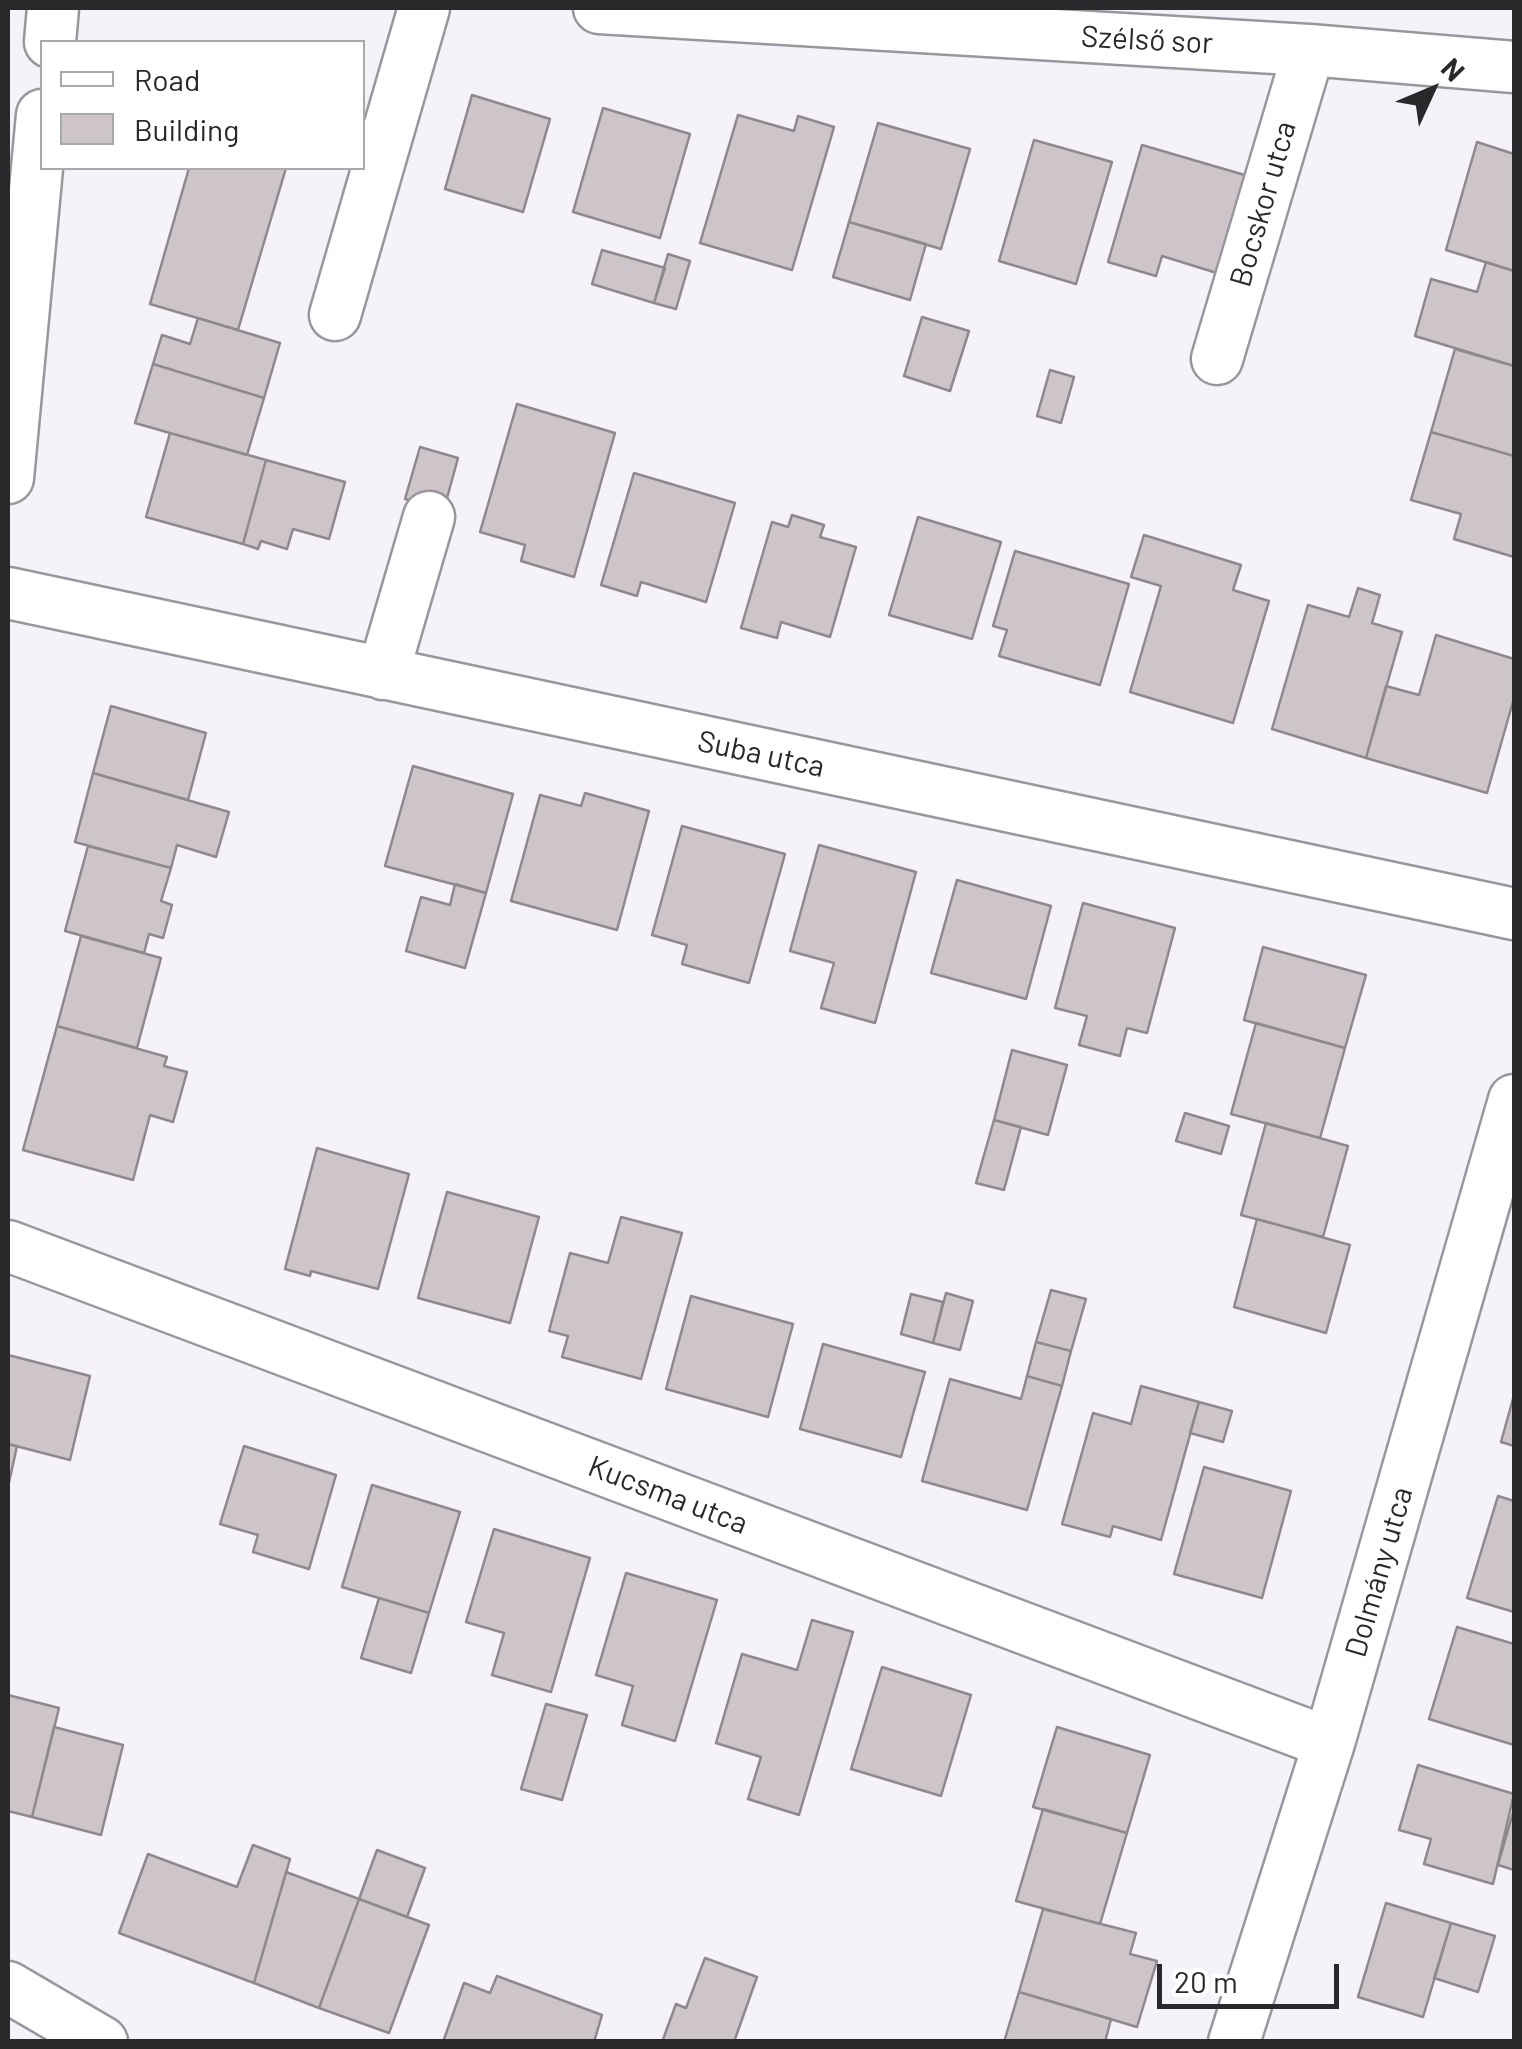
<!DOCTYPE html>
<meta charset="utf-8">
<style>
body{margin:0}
#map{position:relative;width:1522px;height:2049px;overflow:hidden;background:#f6f2fa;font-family:Barlow,sans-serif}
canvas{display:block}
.frame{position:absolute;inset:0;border:10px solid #2a282b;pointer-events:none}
.legend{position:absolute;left:40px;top:40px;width:325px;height:130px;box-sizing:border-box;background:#fff;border:2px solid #aaa9aa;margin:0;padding:12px 18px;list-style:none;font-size:30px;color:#2a282b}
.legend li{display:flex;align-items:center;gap:20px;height:50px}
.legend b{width:50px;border:2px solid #aaa9aa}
.north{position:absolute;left:1382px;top:40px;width:100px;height:100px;-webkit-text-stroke:8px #fff;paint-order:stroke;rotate:46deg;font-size:28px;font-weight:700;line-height:40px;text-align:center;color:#2a282b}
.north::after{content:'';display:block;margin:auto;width:35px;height:45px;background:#2a282b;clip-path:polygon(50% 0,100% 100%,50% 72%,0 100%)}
.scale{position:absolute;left:1157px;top:1964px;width:182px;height:45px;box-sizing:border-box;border:5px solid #2a282b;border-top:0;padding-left:12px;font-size:30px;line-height:35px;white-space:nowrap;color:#2a282b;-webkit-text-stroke:8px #fff;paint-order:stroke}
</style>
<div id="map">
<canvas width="1522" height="2049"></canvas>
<div class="frame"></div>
<ul class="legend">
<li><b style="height:12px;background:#fff"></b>Road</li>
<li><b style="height:28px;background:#cdc5ca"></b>Building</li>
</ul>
<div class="north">N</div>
<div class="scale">20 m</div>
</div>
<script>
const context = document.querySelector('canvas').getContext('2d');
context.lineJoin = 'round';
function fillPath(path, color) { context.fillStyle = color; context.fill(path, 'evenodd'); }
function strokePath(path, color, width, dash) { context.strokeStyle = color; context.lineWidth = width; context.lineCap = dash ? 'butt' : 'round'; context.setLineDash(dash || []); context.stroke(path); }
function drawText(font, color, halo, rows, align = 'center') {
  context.font = font + ' Barlow,sans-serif'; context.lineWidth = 9; context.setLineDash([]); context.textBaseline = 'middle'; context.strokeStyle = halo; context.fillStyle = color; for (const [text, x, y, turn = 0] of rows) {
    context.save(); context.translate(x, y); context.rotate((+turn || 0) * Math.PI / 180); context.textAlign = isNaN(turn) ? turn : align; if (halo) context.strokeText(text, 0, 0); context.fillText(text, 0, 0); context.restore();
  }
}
const building = new Path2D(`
 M472 95 550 119 523 212 445 189Z
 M603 108 690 134 660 238 573 212Z
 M738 115 794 131 798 116 834 127 792 270 700 243Z
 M878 123 970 149 941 249 849 222Z
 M1034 140 1112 162 1076 284 999 261Z
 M1477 142 1514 154V271L1446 250Z
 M1142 145 1248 176 1220 274 1162 256 1156 276 1108 262Z
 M189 168H286L238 330 150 304Z
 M849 222 926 244 910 300 833 277Z
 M602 250 665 268 654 303 592 284Z
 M668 254 690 261 676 309 654 303Z
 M1486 262 1514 271V366L1415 336 1431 279 1477 292Z
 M922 317 969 331 950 391 904 376Z
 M198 318 280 343 264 398 153 364 162 335 190 344Z
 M1455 349 1514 366V456L1431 432Z
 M153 364 264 398 247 455 135 423Z
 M1050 370 1074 377 1061 423 1037 416Z
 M517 404 615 433 574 577 521 561 525 545 480 532Z
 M1431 432 1514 456V557L1454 539 1461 514 1411 500Z
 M170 433 266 460 243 544 146 517Z
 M420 447 458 458 444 509 405 499Z
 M266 460 345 482 329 539 293 529 287 549 261 541 258 549 243 544Z
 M634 473 735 503 706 602 641 582 637 596 601 585Z
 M792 515 824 525 820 537 856 547 830 637 781 622 777 638 741 628 772 522 788 527Z
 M918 517 1001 542 972 639 889 615Z
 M1144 535 1241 565 1233 590 1269 601 1233 723 1130 692 1161 586 1131 577Z
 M1015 551 1129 584 1100 685 999 656 1007 630 993 626Z
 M1358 588 1380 595 1372 623 1402 632 1366 758 1272 729 1308 605 1349 617Z
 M1436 635 1514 659V698L1487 793 1366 758 1386 686 1419 695Z
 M111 706 206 733 188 800 93 773Z
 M413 766 513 794 486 893 385 866Z
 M93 773 229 812 216 857 177 845 171 868 75 842Z
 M585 793 649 811 617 930 511 901 540 795 581 806Z
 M682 826 785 854 749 983 682 964 687 945 652 935Z
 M819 845 916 872 875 1023 821 1008 834 963 790 951Z
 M88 846 171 868 161 901 172 905 163 938 149 934 144 953 65 931Z
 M957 880 1051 906 1026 999 931 973Z
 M455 884 486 893 465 968 406 951 421 897 450 905Z
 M1083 903 1175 928 1147 1033 1127 1028 1120 1056 1079 1045 1087 1016 1055 1008Z
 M81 936 161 958 137 1048 57 1026Z
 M1263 947 1366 975 1345 1048 1244 1020Z
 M1256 1023 1345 1048 1320 1138 1231 1114Z
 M57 1026 167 1057 164 1066 187 1072 173 1122 150 1115 133 1180 23 1150Z
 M1012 1050 1067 1065 1048 1135 994 1120Z
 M1185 1113 1229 1126 1221 1154 1176 1141Z
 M994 1120 1021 1127 1004 1190 976 1183Z
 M1266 1123 1348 1146 1323 1237 1241 1215Z
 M317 1148 409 1174 378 1289 311 1271 310 1276 285 1269Z
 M447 1192 539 1217 510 1323 418 1298Z
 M621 1217 682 1233 641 1379 562 1357 568 1336 549 1331 570 1253 608 1263Z
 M1257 1219 1350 1245 1326 1333 1234 1307Z
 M1051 1290 1086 1299 1071 1351 1036 1342Z
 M946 1293 973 1301 960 1350 933 1343Z
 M911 1294 943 1302 933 1343 901 1334Z
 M691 1296 793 1324 768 1417 666 1389Z
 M1036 1342 1071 1351 1062 1386 1027 1376Z
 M823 1344 925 1372 901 1457 800 1429Z
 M8 1355 90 1376 70 1460 8 1444Z
 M1027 1376 1062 1386 1027 1510 922 1481 950 1379 1021 1399Z
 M1141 1386 1199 1402 1161 1540 1113 1526 1110 1537 1062 1524 1093 1413 1131 1424Z
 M1514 1395V1446L1501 1442Z
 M1199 1402 1232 1411 1223 1442 1190 1433Z
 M8 1444 17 1446 8 1487Z
 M244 1446 336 1475 309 1569 253 1552 258 1535 220 1524Z
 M1204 1467 1291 1491 1262 1598 1174 1574Z
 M372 1485 460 1512 429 1613 342 1587Z
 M1498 1496 1514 1501V1612L1467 1598Z
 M494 1529 590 1558 551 1692 492 1675 504 1633 466 1622Z
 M626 1573 717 1600 675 1741 622 1725 633 1686 596 1675Z
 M379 1598 429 1613 411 1673 361 1658Z
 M812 1620 853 1632 799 1815 748 1799 761 1757 716 1743 742 1654 797 1670Z
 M1457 1627 1514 1644V1745L1429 1719Z
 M882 1667 971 1695 941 1796 851 1769Z
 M8 1695 59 1708 32 1817 8 1811Z
 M546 1704 587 1715 562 1800 521 1789Z
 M54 1727 123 1745 101 1835 32 1817Z
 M1057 1727 1150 1755 1127 1833 1033 1807Z
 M1418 1765 1514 1794 1493 1884 1424 1864 1431 1839 1399 1830Z
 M1043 1809 1127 1833 1100 1924 1016 1901Z
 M1514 1809V1870L1498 1865Z
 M253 1845 290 1859 254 1983 119 1933 148 1854 237 1887Z
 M377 1850 425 1868 407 1917 359 1899Z
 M286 1872 359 1899 319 2008 254 1983Z
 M359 1899 429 1925 389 2033 319 2008Z
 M1386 1903 1451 1923 1423 2017 1358 1997Z
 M1043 1909 1136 1933 1130 1954 1157 1961 1137 2027 1019 1992Z
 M1451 1923 1495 1936 1478 1992 1434 1978Z
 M705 1958 757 1977 734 2042H662L676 2004 686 2008Z
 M497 1976 602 2015 594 2042H443L464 1983 490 1993Z
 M1019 1992 1111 2019 1105 2042H1004Z`);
const minor = new Path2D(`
 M599 8 1309 50 1514 67
 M50 42 53 8
 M335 315 424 8
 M1217 359 1309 50
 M8 478 42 115
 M8 593 1514 914
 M383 674 429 517
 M8 1246 1329 1743
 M8 1987 102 2042
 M1234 2042 1329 1743 1514 1100`);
const streetNames = [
 ["Szélső sor",1147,40,3],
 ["Bocskor utca",1263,204,-74],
 ["Suba utca",761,754,12],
 ["Kucsma utca",668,1495,21],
 ["Dolmány utca",1379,1572,-74]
];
fillPath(building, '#cdc5ca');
strokePath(building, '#8f888d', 2.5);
strokePath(minor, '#9a969d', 55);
strokePath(minor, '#fff', 50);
drawText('30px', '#2a282b', '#fff', streetNames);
</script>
